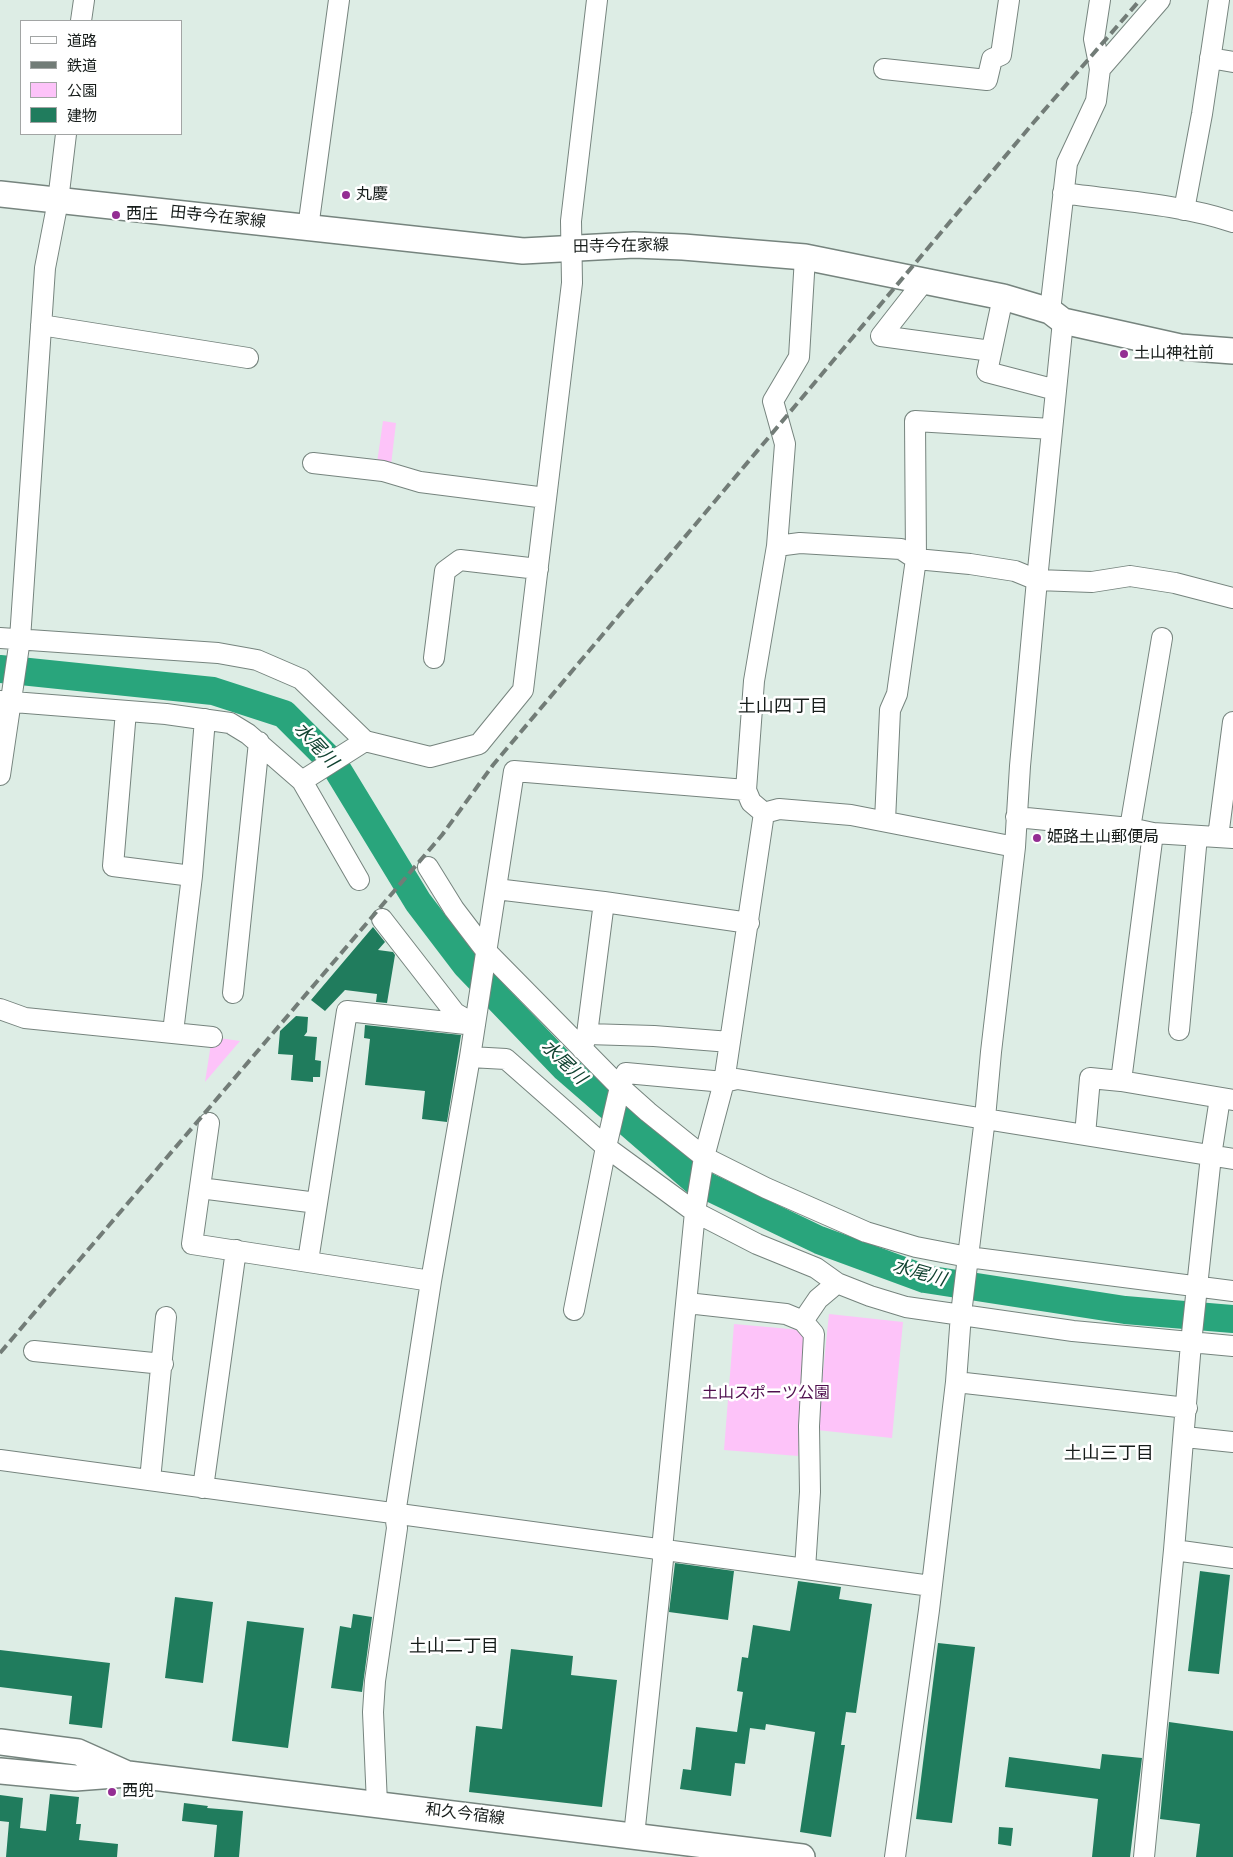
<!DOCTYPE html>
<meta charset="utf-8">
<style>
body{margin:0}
#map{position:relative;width:1233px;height:1857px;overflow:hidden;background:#ddede5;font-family:"Nunito Sans","Noto Sans JP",sans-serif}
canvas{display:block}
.legend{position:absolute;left:20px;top:20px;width:162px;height:115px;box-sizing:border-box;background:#fff;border:1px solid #a2a5a4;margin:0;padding:6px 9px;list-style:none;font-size:15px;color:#171d1b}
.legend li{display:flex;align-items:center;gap:10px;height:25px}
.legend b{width:25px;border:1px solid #a2a5a4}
</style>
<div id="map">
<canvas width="1233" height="1857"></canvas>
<ul class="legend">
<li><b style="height:6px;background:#fff"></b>道路</li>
<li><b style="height:6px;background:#727c77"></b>鉄道</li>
<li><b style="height:14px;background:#fdc3f9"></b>公園</li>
<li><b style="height:14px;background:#207c5d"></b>建物</li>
</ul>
</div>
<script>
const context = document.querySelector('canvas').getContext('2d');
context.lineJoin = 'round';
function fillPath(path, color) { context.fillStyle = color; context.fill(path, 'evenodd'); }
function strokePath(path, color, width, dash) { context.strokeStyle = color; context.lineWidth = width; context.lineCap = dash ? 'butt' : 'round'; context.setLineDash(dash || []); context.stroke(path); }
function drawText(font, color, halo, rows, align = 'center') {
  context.font = font + ' "Nunito Sans","Noto Sans JP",sans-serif'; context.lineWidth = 5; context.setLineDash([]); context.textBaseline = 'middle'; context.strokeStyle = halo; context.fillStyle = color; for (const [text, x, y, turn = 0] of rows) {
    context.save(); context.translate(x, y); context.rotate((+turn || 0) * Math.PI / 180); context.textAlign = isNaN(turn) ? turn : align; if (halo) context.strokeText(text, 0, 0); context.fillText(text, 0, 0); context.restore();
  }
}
const green = new Path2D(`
 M383 421 396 423 391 465 377 463Z
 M212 1037 240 1041 205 1082Z
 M829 1314 903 1322 892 1438 817 1430Z
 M734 1324 801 1330 807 1338 798 1456 724 1450Z`);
const river = new Path2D(`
 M0 669 213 691 284 714 334 764 418 902 466 965 565 1068 694 1180 819 1240 925 1279 1125 1310 1233 1319`);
const building = new Path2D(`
 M373 927 385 942 378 950 393 952 395 955 387 1003 376 1002 377 994 345 990 325 1011 311 1000Z
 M296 1016 308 1017 307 1032 304 1036 317 1037 315 1060 321 1061 320 1077H313V1082L291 1080 293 1055 278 1054 280 1031Z
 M365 1025 461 1035 447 1122 422 1119 425 1091 365 1085 370 1039 364 1038Z
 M675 1563 734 1571 728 1620 669 1612Z
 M1200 1571 1230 1575 1219 1674 1188 1671Z
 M798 1581 841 1587 839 1599 872 1604 856 1713 846 1712 841 1745H845L831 1837 800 1832 815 1732 766 1724 765 1730 750 1728 745 1764 735 1763 731 1796 680 1789 683 1769 691 1770 696 1727 737 1732 743 1692 737 1691 742 1657 748 1658 753 1625 790 1631Z
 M175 1597 213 1602 203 1683 165 1678Z
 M353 1614 372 1617 362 1692 331 1688 340 1626 351 1628Z
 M247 1621 304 1628 288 1748 232 1741Z
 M938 1643 975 1647 952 1823 916 1819Z
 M511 1649 573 1656 571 1675 617 1680 602 1807 469 1792 476 1726 502 1729Z
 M0 1650 110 1663 102 1728 69 1724 72 1696 0 1687Z
 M1169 1722 1233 1731V1857H1196L1200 1824 1160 1819Z
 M1102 1754 1142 1758 1130 1857H1092L1098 1799 1005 1787 1009 1757 1100 1769Z
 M50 1794 79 1797 76 1824H81L79 1840 118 1844 117 1857H6L9 1822 0 1821V1795L23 1798 20 1828 46 1831Z
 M184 1803 208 1806 207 1808 243 1811 239 1857H214L217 1825 182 1821Z
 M999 1827 1013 1828 1011 1846 998 1844Z`);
const minor = new Path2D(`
 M81 21 84 0
 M1210 58 1233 62
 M884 69 987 80 992 59 1001 55 1009 0
 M1100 69 1160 0
 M1063 193C1119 201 1179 204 1233 222
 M1184 210 1202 114 1219 0
 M308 228 339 0
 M924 281 881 336 991 351
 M1003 297 987 372 1056 390
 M1050 311 1067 163 1096 101 1100 69 1094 39 1100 0
 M41 325 248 358
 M313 463 383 471 420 482 546 498
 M777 546 800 543 901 549 916 559 970 564 1015 571 1037 580 1092 582 1130 576 1175 583 1233 598
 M0 638 218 653 257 660 301 679 365 741 430 757 479 744 523 690 572 283 571 221 597 0
 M434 658 445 571 460 560 538 569
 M0 701 166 714 230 723 248 734 302 781 359 880
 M126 711 113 866 192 876
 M0 775 20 639 45 268 58 201 66 134
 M302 781 365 741
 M764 813 751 802 746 790 754 681 777 546 785 444 773 401 799 357 805 257
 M764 813 779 809 851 815 1015 847
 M1016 817 1130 828 1153 833 1233 838
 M885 821 890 710 897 694 916 559 915 421 1052 429
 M1130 828 1162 638
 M1218 837 1233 722
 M428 867 454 909 486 951 620 1087 648 1112 704 1157 766 1188 866 1232 916 1247 968 1257 1233 1291
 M496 889 604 902 749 923
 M382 919 455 1013 474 1024
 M233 993 259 742
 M0 1009 25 1018 212 1037
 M1179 1030 1197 836
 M173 1032 192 876 205 719
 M587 1034 654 1036 730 1042
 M582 1049 587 1034 604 902
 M470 1057 506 1059 606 1147 695 1212 757 1244 816 1268 837 1283 870 1296 906 1307 1073 1331 1233 1346
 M1121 1081 1153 833
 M209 1123 192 1244 431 1281
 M1085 1135 1090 1078 1121 1081 1233 1100
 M200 1188 317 1203
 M308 1261 347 1011 475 1025
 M687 1303 786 1314 803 1321 814 1334 809 1426 810 1492 805 1569
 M574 1310 606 1147 620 1087 626 1073 724 1082 737 1079 1233 1159
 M803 1321 818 1299 837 1283
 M34 1351 163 1364
 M956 1382 1187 1408
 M1185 1437 1233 1442
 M0 1460 931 1586
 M150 1480 166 1317
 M203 1488 236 1250
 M1174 1550 1233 1558
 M377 1804 373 1712 375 1681 397 1528 395 1514 431 1281 470 1057 514 771 746 790
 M634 1836 663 1560 662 1549 695 1212 704 1157 724 1082 764 813
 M895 1857 929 1610 956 1382 961 1314 985 1118 991 1052 1015 847 1020 766 1037 580 1063 321
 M1144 1857 1174 1550 1191 1343 1211 1156 1220 1098`);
const major = new Path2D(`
 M0 194 523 251 634 245 683 247 805 257 1003 297 1050 311 1063 321 1180 347 1233 351
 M0 1742 78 1752 125 1773
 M0 1771 75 1778 128 1774 802 1857`);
const rail = new Path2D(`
 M0 1353 442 835 493 765 1034 122 1140 0`);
const markers = [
 [346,195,5,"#942e93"],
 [116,215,5,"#942e93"],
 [1124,354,5,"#942e93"],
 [1037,838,5,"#942e93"],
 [112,1792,5,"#942e93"]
];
const poiNames = [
 ["丸慶",356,195],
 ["西庄",126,215],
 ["土山神社前",1134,354],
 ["姫路土山郵便局",1047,838],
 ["西兜",122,1792]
];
const streetNames = [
 ["田寺今在家線",218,218,6],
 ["田寺今在家線",621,247,-1],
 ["和久今宿線",465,1815,7]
];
const parkNames = [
 ["土山スポーツ公園",766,1394]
];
const neighbourhoodNames = [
 ["土山四丁目",783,708],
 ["土山三丁目",1109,1455],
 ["土山二丁目",454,1648]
];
const waterNames = [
 ["水尾川",315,746,47],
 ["水尾川",563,1063,44],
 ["水尾川",919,1274,16]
];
fillPath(green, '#fdc3f9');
strokePath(river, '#29a57c', 28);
fillPath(building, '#207c5d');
strokePath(minor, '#76847e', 22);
strokePath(major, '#76847e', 28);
strokePath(minor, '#fff', 20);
strokePath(major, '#fff', 25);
strokePath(rail, '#727c77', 4, [10, 5]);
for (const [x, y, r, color] of markers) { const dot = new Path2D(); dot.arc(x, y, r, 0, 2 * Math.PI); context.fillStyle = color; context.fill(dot); strokePath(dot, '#fff', 2); }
drawText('16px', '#171d1b', '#fff', poiNames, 'left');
drawText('16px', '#171d1b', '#fff', streetNames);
drawText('16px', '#4f0f4e', '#fff', parkNames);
drawText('18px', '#171d1b', '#fff', neighbourhoodNames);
drawText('italic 18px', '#104230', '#fff', waterNames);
</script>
